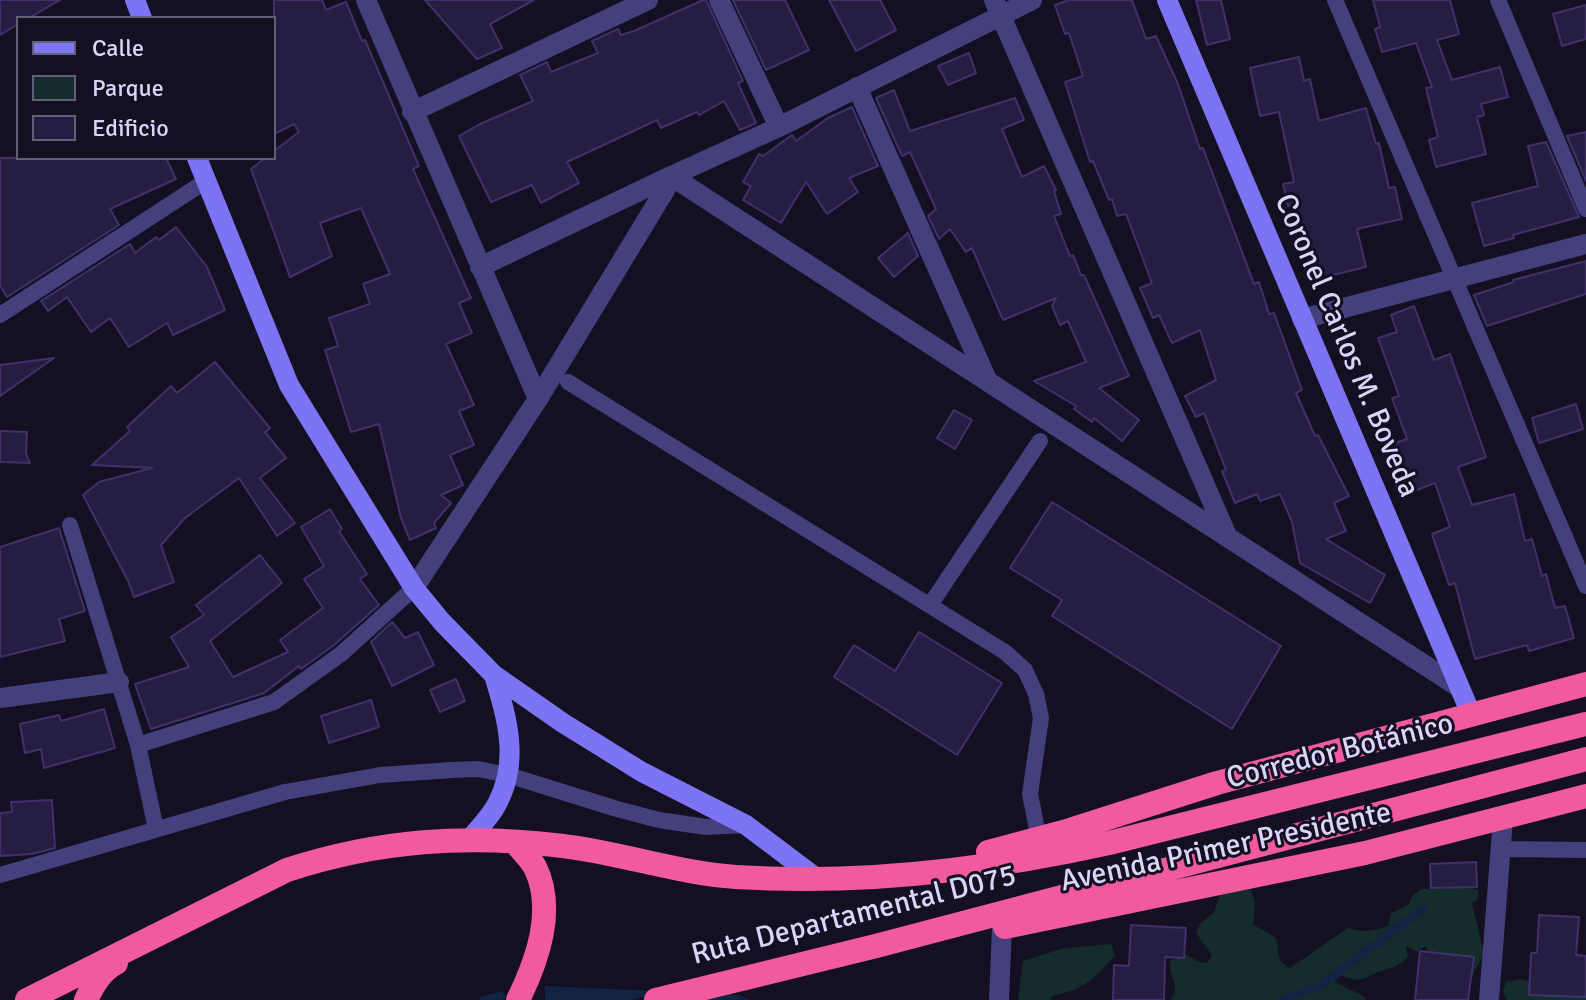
<!DOCTYPE html>
<meta charset="utf-8">
<style>
body{margin:0}
#map{position:relative;width:1586px;height:1000px;overflow:hidden;background:#141022;font-family:Signika,sans-serif}
canvas{display:block}
.legend{position:absolute;left:16px;top:16px;width:260px;height:144px;box-sizing:border-box;background:#141022;border:2px solid #645f79;margin:0;padding:10px 14px;list-style:none;font-size:24px;color:#dbd5fb}
.legend li{display:flex;align-items:center;gap:16px;height:40px}
.legend b{width:40px;border:2px solid #645f79}
</style>
<div id="map">
<canvas width="1586" height="1000"></canvas>
<ul class="legend">
<li><b style="height:10px;background:#7c74f3"></b>Calle</li>
<li><b style="height:22px;background:#142c2c"></b>Parque</li>
<li><b style="height:22px;background:#261e42"></b>Edificio</li>
</ul>
</div>
<script>
const context = document.querySelector('canvas').getContext('2d');
context.lineJoin = 'round';
function fillPath(path, color) { context.fillStyle = color; context.fill(path, 'evenodd'); }
function strokePath(path, color, width, dash) { context.strokeStyle = color; context.lineWidth = width; context.lineCap = dash ? 'butt' : 'round'; context.setLineDash(dash || []); context.stroke(path); }
function drawText(font, color, halo, rows, align = 'center') {
  context.font = font + ' Signika,sans-serif'; context.lineWidth = 6; context.setLineDash([]); context.textBaseline = 'middle'; context.strokeStyle = halo; context.fillStyle = color; for (const [text, x, y, turn = 0] of rows) {
    context.save(); context.translate(x, y); context.rotate((+turn || 0) * Math.PI / 180); context.textAlign = isNaN(turn) ? turn : align; if (halo) context.strokeText(text, 0, 0); context.fillText(text, 0, 0); context.restore();
  }
}
const green = new Path2D(`
 M1464 885 1479 891 1477 900 1472 903 1484 954 1466 986 1438 963 1425 946 1417 952 1406 946 1408 956C1399 967 1393 967 1381 971 1359 978 1364 985 1339 974L1336 976 1335 982 1365 997V1000H1170C1183 987 1166 974 1171 960L1185 954 1201 963 1208 962 1212 955 1196 933 1199 925 1214 912 1221 893 1242 887 1251 890 1255 903 1253 924C1261 931 1269 931 1277 940 1278 953 1277 962 1290 968L1348 928C1361 933 1375 931 1388 926L1391 913 1408 905 1413 895 1421 889H1447Z
 M1111 944 1115 955C1094 980 1084 989 1052 996L1051 1000H1018L1023 961 1064 948Z
 M1521 979 1537 985H1586V1000H1507L1503 992 1506 982Z`);
const water = new Path2D(`
 M545 986 739 995 750 1000H659L642 997 630 1000H545Z`);
const stream = new Path2D(`
 M484 1000 501 996
 M1282 1000 1320 986 1423 909`);
const building = new Path2D(`
 M0 0H60L29 18H18V24L0 35Z
 M274 0H322L326 10 346 2 362 41 365 40 419 166 413 169 471 298 459 303 472 333 446 344 474 405 459 411 474 445 450 455 463 485 441 495 451 503 434 523 436 528 410 540 401 518 379 424 351 432 325 350 338 346 329 318 370 304 363 284 390 274 361 208 320 223 332 256 290 277 251 169 265 158H274V151L299 132 294 124 274 134Z
 M425 0H534L490 24 502 48 477 59Z
 M703 0H706L743 81 738 83 756 123 740 130 724 101 699 115 697 112 661 128 657 120 567 162 579 183 541 203 532 185 491 202 459 136 480 124 533 101 520 75 547 62 551 72 598 53 592 41 618 29 621 35 634 31Z
 M733 0H785L809 50 766 70Z
 M829 0H880L896 30 856 51Z
 M1069 0H1132L1146 39 1156 36 1178 84 1200 149 1203 148 1254 284 1259 282 1269 314 1274 313 1302 390 1296 393 1315 436 1318 435 1349 496 1334 503 1346 531 1326 539 1385 575 1370 603 1300 563 1292 522 1280 494 1260 501 1257 494 1235 503 1222 471 1226 470 1204 413 1196 417 1185 396 1216 380 1200 330 1172 343 1159 315 1153 318 1140 288 1152 283 1126 214 1117 216 1112 199 1109 200 1093 161 1090 162 1065 82 1083 76 1069 33 1065 34 1055 5Z
 M1196 0H1221L1230 39 1207 45Z
 M1373 0H1450L1459 34 1437 40 1452 80 1500 67 1508 97 1481 104 1484 115 1477 117 1486 154 1436 167 1429 140 1438 137 1426 88 1432 87 1416 43 1382 52 1375 29 1380 27Z
 M1586 5V39L1562 46 1553 14Z
 M969 53 976 73 948 85 938 66Z
 M1299 57 1304 81 1310 79 1319 121 1366 108 1376 144 1379 143 1389 188 1395 187 1402 219 1357 229 1366 267 1312 280 1294 205 1288 206 1283 184 1294 182 1279 112 1260 116 1250 68Z
 M894 90 910 131 1015 98 1024 120 1002 129 1022 177 1044 166 1056 190 1054 191 1061 214 1054 216 1070 256 1073 255 1081 275H1084L1129 376 1099 388 1139 420 1122 441 1094 418 1092 422 1074 409 1076 406 1034 381 1086 362 1068 321 1060 325 1052 306 1056 298 1003 320 972 248 966 252 950 229 939 239 928 216 936 209 910 152 902 156 876 98Z
 M852 107 878 166 849 178 858 192 827 214 806 182 781 223 743 200 751 186 743 182 759 154 763 156 792 135 796 141 828 118Z
 M1586 132V181L1567 136Z
 M1546 142 1579 217 1513 235 1514 238 1484 246 1472 203 1538 186 1528 146Z
 M0 158H166L176 179 110 209 119 225 7 297 0 286Z
 M176 227 207 267 225 310 173 335 167 323 129 347 110 318 91 332 67 297 48 311 41 301 130 244 135 253 156 237 159 240Z
 M908 233 918 256 894 277 878 258Z
 M1586 261V294L1487 326 1474 295 1514 282 1513 280Z
 M1414 306 1434 360 1450 354 1486 457 1458 467 1472 505 1514 494 1525 541 1532 539 1542 576 1546 574 1555 608 1565 606 1574 638 1529 651 1527 645 1475 659 1455 583 1449 585 1432 534 1450 527 1435 483 1409 493 1392 444 1407 439 1392 398 1399 396 1378 338 1397 332 1391 315Z
 M54 358 0 396V365Z
 M215 362 270 428 265 432 286 458 260 478 295 523 277 536 239 478 185 518 161 545 174 582 134 597 128 581 83 495 99 482 152 468 92 465 130 431 127 427 171 386 177 393Z
 M1576 404 1583 429 1539 443 1532 418Z
 M954 410 972 420 955 449 937 438Z
 M0 431 27 432 26 453 30 463 0 462Z
 M1052 502 1281 646 1232 729 1052 616 1062 600 1010 568Z
 M330 509 342 529 339 531 367 574 360 579 379 605 334 645 301 669 299 666 264 693 151 729 135 684 189 667 171 637 204 615 196 605 260 555 282 583 210 641 233 677 288 652 280 640 323 608 304 579 324 566 301 527Z
 M59 528 85 611 59 619 65 641 0 657V547Z
 M392 622 405 638 418 632 434 665 392 686 371 642Z
 M919 632 1002 683 957 755 834 677 854 645 895 671Z
 M456 679 465 701 440 712 430 690Z
 M371 700 379 727 329 743 321 716Z
 M104 709 115 748 44 768 41 749 25 753 20 724 59 715 61 721Z
 M52 800 55 848 32 854 0 856V813L12 812 11 802Z
 M1476 862 1477 887 1431 888 1430 864Z
 M1539 915 1579 917 1576 955 1586 956V997L1529 995 1531 953H1537Z
 M1131 925 1186 928 1184 958 1165 957 1164 1000H1113L1114 965 1129 966Z
 M1420 951 1474 957 1468 1000H1415Z`);
const lane = new Path2D(`
 M1335 0 1586 586
 M1498 0 1586 209
 M0 315 206 181
 M568 382 1005 652 1025 670 1036 694 1041 718 1030 794 1039 839
 M70 525 138 745 156 829
 M930 605 1040 441
 M138 745 274 702 341 654 414 588
 M1499 849 1586 850
 M0 875 285 792 380 775 452 770 478 769 508 775 617 809 659 820 706 827 746 825`);
const street = new Path2D(`
 M366 0 538 399
 M719 0 779 127
 M994 0 1228 538
 M857 87 988 382
 M412 112 648 0
 M480 267 671 176 1457 686
 M1302 319 1586 244
 M414 588 538 399 665 190 671 176 779 127 1032 0
 M0 698 119 682
 M999 1000 1002 927
 M1489 1000 1503 818`);
const secondary = new Path2D(`
 M135 0 142 18
 M1167 0 1471 714
 M197 158 289 385 414 588 442 622 494 675 563 723 642 772 746 825 819 880
 M470 839C479 828 491 816 497 804 520 761 507 718 494 675`);
const highway = new Path2D(`
 M515 842C521 850 530 858 535 867 556 910 537 961 518 1000
 M988 852 1070 830 1217 783 1586 684
 M1005 927 1365 853 1586 796
 M27 1000 287 870C379 840 467 834 563 846 621 853 677 873 736 877 861 885 987 870 1109 843L1586 724
 M86 1000C93 985 101 971 116 963
 M656 1000 876 946 1586 759`);
const streetNames = [
 ["Coronel Carlos M. Boveda",1346,346,67],
 ["Corredor Botánico",1340,752,-14],
 ["Avenida Primer Presidente",1226,848,-12],
 ["Ruta Departamental D075",854,916,-14]
];
fillPath(green, '#142c2c');
fillPath(water, '#122444');
strokePath(stream, '#122444', 8);
fillPath(building, '#261e42');
strokePath(building, '#3f326c', 2);
strokePath(lane, '#443f7d', 16);
strokePath(street, '#443f7d', 20);
strokePath(secondary, '#7c74f3', 20);
strokePath(highway, '#f15b9d', 24);
drawText('30px', '#dbd5fb', '#141022', streetNames);
</script>
